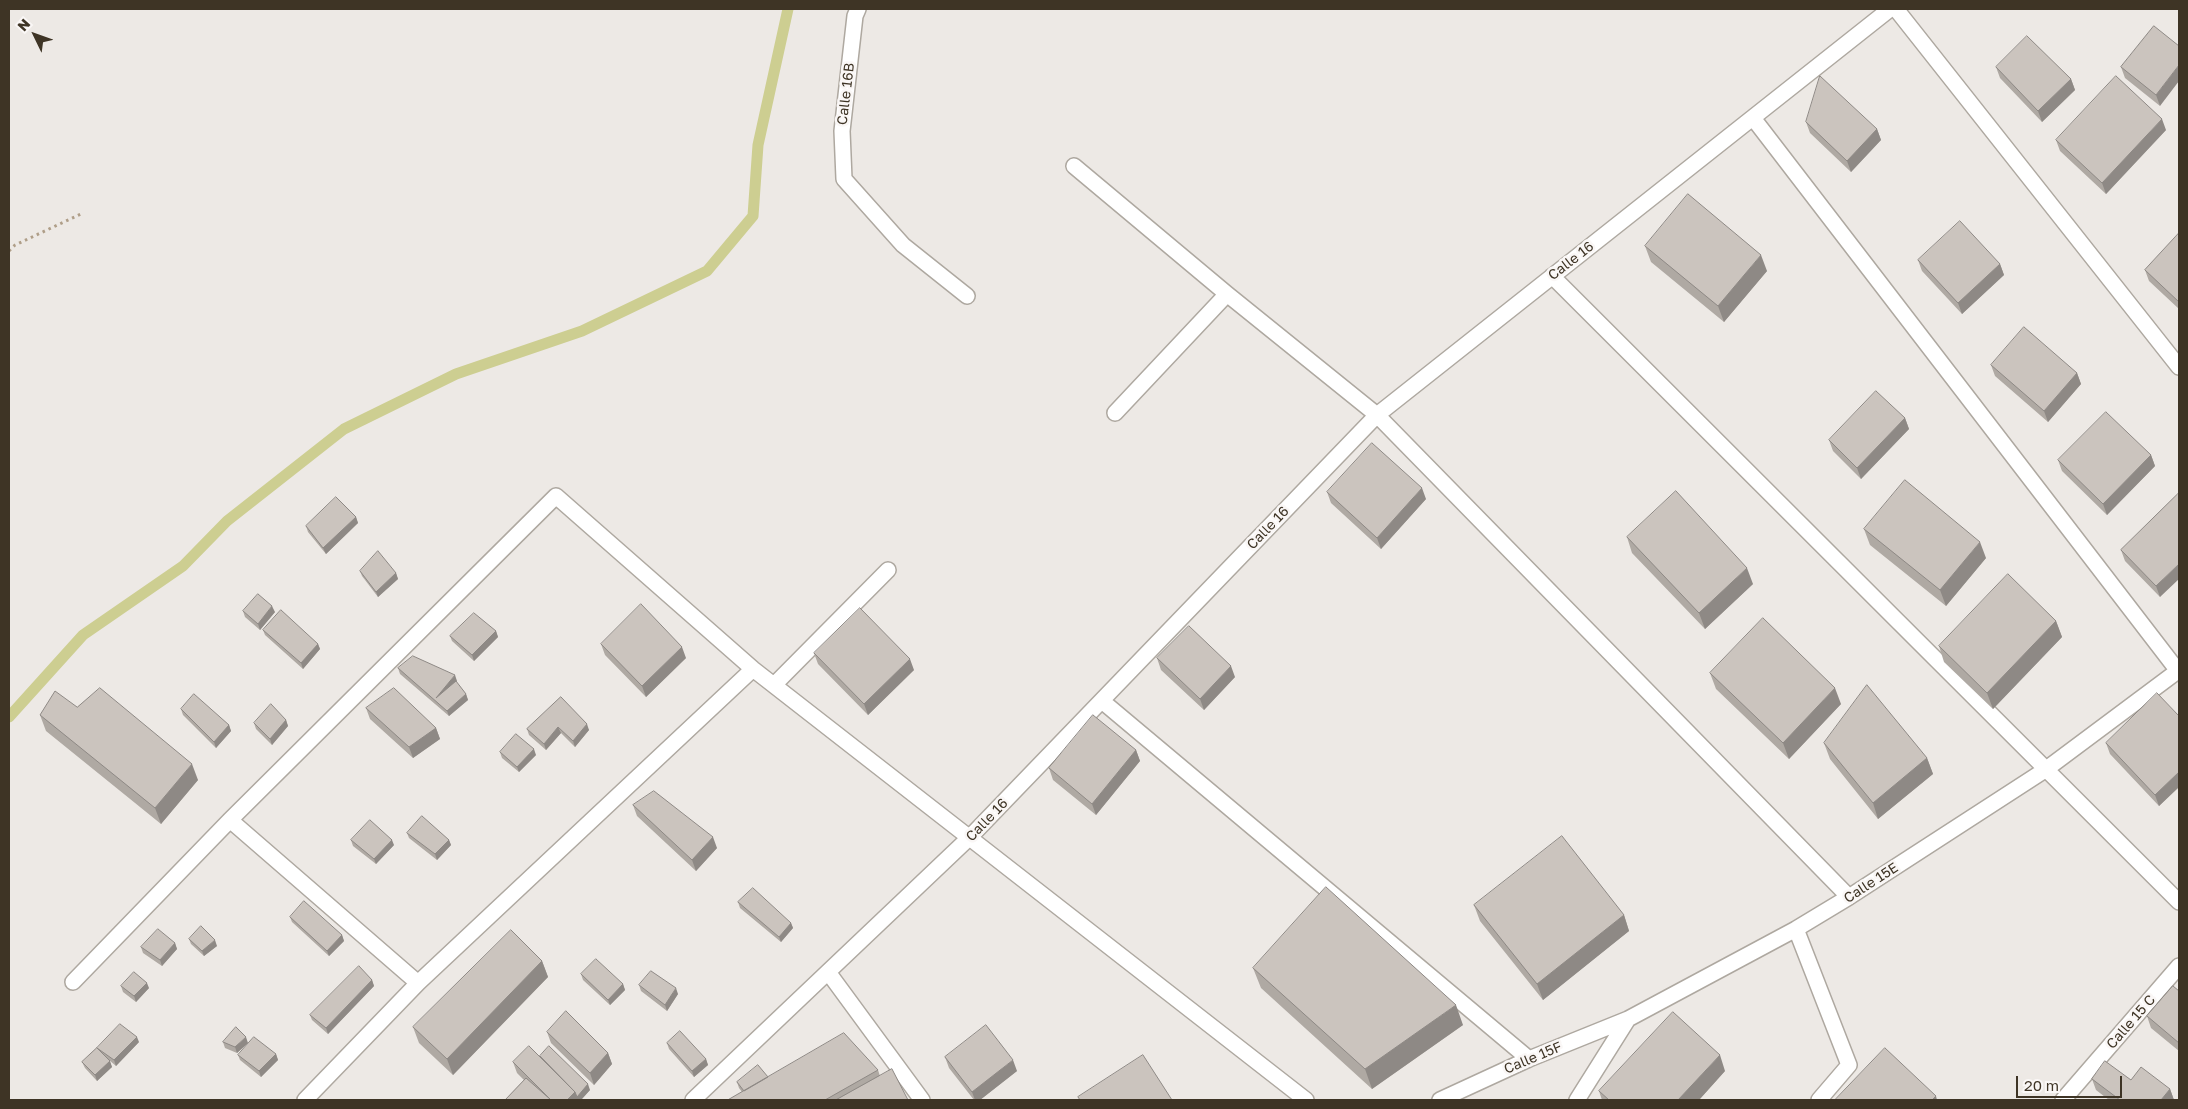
<!DOCTYPE html>
<style>
body{margin:0}
#map{position:relative;width:2188px;height:1109px;overflow:hidden;background:#ede9e5;font-family:"Golos Text",sans-serif}
canvas{display:block}
.frame{position:absolute;inset:0;border:10px solid #3e3425;pointer-events:none}
.north{position:absolute;left:10px;top:10px;width:50px;height:50px;-webkit-text-stroke:4px #faf7f6;paint-order:stroke;rotate:312deg;font-size:14px;font-weight:700;line-height:20px;text-align:center;color:#3e3425}
.north::after{content:'';display:block;margin:auto;width:18px;height:22px;background:#3e3425;clip-path:polygon(50% 0,100% 100%,50% 72%,0 100%)}
.scale{position:absolute;left:2016px;top:1076px;width:106px;height:22px;box-sizing:border-box;border:2px solid #3e3425;border-top:0;padding-left:6px;font-size:15px;line-height:18px;white-space:nowrap;color:#3e3425;-webkit-text-stroke:4px #faf7f6;paint-order:stroke}
</style>
<div id="map">
<canvas width="2188" height="1109"></canvas>
<div class="frame"></div>
<div class="north">N</div>
<div class="scale">20 m</div>
</div>
<script>
const context = document.querySelector('canvas').getContext('2d');
context.lineJoin = 'round';
function strokePath(path, color, width, dash) { context.strokeStyle = color; context.lineWidth = width; context.lineCap = dash ? 'butt' : 'round'; context.setLineDash(dash || []); context.stroke(path); }
function fillPath(path, color) { context.fillStyle = color; context.fill(path, 'evenodd'); }
function drawText(font, color, halo, rows, align = 'center') {
  context.font = font + ' "Golos Text",sans-serif'; context.lineWidth = 5; context.setLineDash([]); context.textBaseline = 'middle'; context.strokeStyle = halo; context.fillStyle = color; for (const [text, x, y, turn = 0] of rows) {
    context.save(); context.translate(x, y); context.rotate((+turn || 0) * Math.PI / 180); context.textAlign = isNaN(turn) ? turn : align; if (halo) context.strokeText(text, 0, 0); context.fillText(text, 0, 0); context.restore();
  }
}
const stream = new Path2D(`
 M9 717 83 635 183 566 227 521 344 429 456 374 582 331 707 271 753 216 758 145 788 9`);
const path = new Path2D(`
 M9 251 15 245 81 214`);
const minor = new Path2D(`
 M858 9 855 16 842 131 844 179 903 245 967 296
 M1896 9 2179 367
 M1753 118 2178 671
 M1074 166 1227 294 1377 415 1849 897
 M1552 276 2179 902
 M1115 413 1227 294
 M774 685 888 570
 M1102 701 1529 1059
 M230 820 418 983
 M1796 929 1849 1065 1819 1100
 M828 972 922 1100
 M73 982 230 820 556 496 753 669 1306 1100
 M305 1100 418 983 753 669
 M693 1100 970 837 1377 415 1890 9
 M1440 1100 1529 1059 1628 1019 1796 929 1849 897 2045 770 2179 670
 M1577 1100 1628 1019
 M2063 1100 2179 966`);
const wall = new Path2D(`
 M2154 26 2160 106 2125 78 2121 67Z
 M1996 67 2071 79 2075 90 2042 122 2000 78Z
 M1806 122 1877 129 1881 140 1851 172 1810 133Z
 M2166 130 2106 194 2060 151 2056 140Z
 M2179 233V309L2149 281 2145 270Z
 M1645 246 1767 271 1724 322 1651 262Z
 M1918 260 2000 264 2004 275 1962 314 1922 271Z
 M1991 365 2077 373 2081 384 2048 422 1995 376Z
 M1905 418 1909 429 1861 479 1833 451 1829 440Z
 M2151 455 2155 466 2107 515 2062 471 2058 460Z
 M1327 492 1426 499 1381 549 1331 503Z
 M2178 494 2160 597 2125 561 2121 550Z
 M356 517 358 523 326 554 308 532 306 526Z
 M1864 529 1986 558 1946 606 1870 545Z
 M1627 537 1753 584 1705 629 1632 553Z
 M360 571 396 573 398 579 378 597 362 576Z
 M243 611 275 612 260 630 245 617Z
 M2056 621 2062 637 1993 709 1944 662 1939 646Z
 M263 630 318 644 320 649 303 669 265 635Z
 M496 631 498 637 474 661 452 641 450 636Z
 M601 644 686 658 646 697 605 655Z
 M814 653 914 670 868 715 818 664Z
 M1157 658 1235 677 1204 710 1161 670Z
 M398 668 457 681 456 682 466 694 468 700 449 716 400 674Z
 M1710 673 1841 704 1789 759 1716 689Z
 M561 697 589 730 575 747 561 733 546 750 529 735 527 729Z
 M77 707 198 780 161 824 46 731 40 715Z
 M366 708 436 728 440 739 413 758 370 719Z
 M181 709 229 725 231 731 216 748 183 715Z
 M2179 716V787L2159 806 2110 754 2106 743Z
 M286 720 288 726 272 745 256 729 254 723Z
 M1824 743 1927 758 1933 774 1878 819 1830 759Z
 M1136 750 1140 761 1096 815 1053 780 1049 768Z
 M500 752 536 755 519 772 502 758Z
 M633 805 717 848 696 871 637 816Z
 M407 833 449 840 451 845 437 860 409 838Z
 M351 840 394 845 376 864 353 846Z
 M738 902 791 923 793 928 781 942 740 908Z
 M1474 905 1624 915 1629 931 1543 1000 1480 921Z
 M290 917 342 935 344 941 329 956 292 922Z
 M189 939 217 946 204 956 191 944Z
 M175 943 177 949 162 966 143 953 141 947Z
 M542 961 548 977 453 1075 419 1043 413 1027Z
 M1253 968 1463 1025 1372 1089 1261 988Z
 M581 974 623 984 625 990 610 1005 583 980Z
 M372 980 374 986 328 1034 312 1020 310 1015Z
 M639 985 678 994 667 1011 641 991Z
 M121 986 149 988 136 1002 123 992Z
 M2179 991V1051L2151 1028 2147 1016Z
 M547 1032 608 1053 612 1064 594 1085 551 1043Z
 M139 1042 116 1066 109 1060 112 1067 97 1081 85 1068 82 1062 97 1048Z
 M223 1042 248 1043 237 1053 225 1048Z
 M667 1043 706 1059 708 1065 694 1077 669 1049Z
 M276 1054 278 1060 261 1077 240 1060 238 1055Z
 M540 1056 590 1090 581 1100H505L524 1080 517 1073 513 1062Z
 M945 1057 1017 1071 980 1100H974L949 1068Z
 M878 1070 880 1076 908 1100H728L742 1092 739 1088 737 1082 768 1077Z
 M1725 1071 1699 1100H1602L1599 1091Z
 M2092 1079 2131 1080 2170 1089 2174 1100H2109L2096 1090Z`);
const shadedWall = new Path2D(`
 M2179 65V81L2160 106 2156 95Z
 M2071 79 2075 90 2042 122 2038 111Z
 M2162 119 2166 130 2106 194 2102 183Z
 M1877 129 1881 140 1851 172 1847 161Z
 M1761 255 1767 271 1724 322 1718 306Z
 M2000 264 2004 275 1962 314 1958 303Z
 M2077 373 2081 384 2048 422 2044 411Z
 M1905 418 1909 429 1861 479 1857 468Z
 M2151 455 2155 466 2107 515 2103 504Z
 M1422 488 1426 499 1381 549 1377 538Z
 M356 517 358 523 326 554 323 548Z
 M1980 542 1986 558 1946 606 1940 590Z
 M2179 564V579L2160 597 2156 586Z
 M1747 568 1753 584 1705 629 1699 613Z
 M396 573 398 579 378 597 376 592Z
 M272 606 275 612 260 630 258 624Z
 M2056 621 2062 637 1993 709 1987 693Z
 M496 631 498 637 474 661 472 655Z
 M318 644 320 649 303 669 301 663Z
 M682 647 686 658 646 697 642 686Z
 M910 659 914 670 868 715 864 704Z
 M1231 666 1235 677 1204 710 1200 699Z
 M455 675 457 681 438 703 436 698Z
 M1835 688 1841 704 1789 759 1783 743Z
 M466 694 468 700 449 716 447 711Z
 M286 720 288 726 272 745 270 739Z
 M587 724 589 730 575 747 573 741Z
 M229 725 231 731 216 748 214 742Z
 M558 727 561 733 546 750 544 744Z
 M436 728 440 739 413 758 409 747Z
 M534 749 536 755 519 772 517 767Z
 M1136 750 1140 761 1096 815 1092 804Z
 M1927 758 1933 774 1878 819 1873 803Z
 M192 764 198 780 161 824 155 808Z
 M2179 772V787L2159 806 2155 795Z
 M713 837 717 848 696 871 692 860Z
 M392 840 394 845 376 864 374 859Z
 M449 840 451 845 437 860 435 854Z
 M1624 915 1629 931 1543 1000 1537 984Z
 M791 923 793 928 781 942 779 937Z
 M342 935 344 941 329 956 327 951Z
 M215 940 217 946 204 956 202 951Z
 M175 943 177 949 162 966 160 960Z
 M542 961 548 977 453 1075 447 1059Z
 M372 980 374 986 328 1034 326 1028Z
 M147 983 149 988 136 1002 134 996Z
 M623 984 625 990 610 1005 608 1000Z
 M676 988 678 994 667 1011 665 1005Z
 M1456 1005 1463 1025 1372 1089 1365 1069Z
 M137 1037 139 1042 116 1066 114 1060Z
 M246 1037 248 1043 237 1053 235 1047Z
 M608 1053 612 1064 594 1085 590 1073Z
 M276 1054 278 1060 261 1077 259 1071Z
 M1720 1055 1725 1071 1699 1100H1678Z
 M706 1059 708 1065 694 1077 692 1071Z
 M1013 1060 1017 1071 980 1100H975L972 1092Z
 M110 1061 112 1067 97 1081 95 1075Z
 M588 1084 590 1090 581 1100H567L575 1092Z
 M2170 1089 2174 1100H2161Z
 M1936 1096 1937 1100H1932Z`);
const building = new Path2D(`
 M2154 26 2179 46V65L2156 95 2121 67Z
 M2027 36 2071 79 2038 111 1996 67Z
 M1820 76 1877 129 1847 161 1806 122Z
 M2116 76 2162 119 2102 183 2056 140Z
 M1688 194 1761 255 1718 306 1645 246Z
 M1960 221 2000 264 1958 303 1918 260Z
 M2179 233V302L2145 270Z
 M2024 327 2077 373 2044 411 1991 365Z
 M1876 391 1905 418 1857 468 1829 440Z
 M2106 412 2151 455 2103 504 2058 460Z
 M1372 443 1422 488 1377 538 1327 492Z
 M1905 480 1980 542 1940 590 1864 529Z
 M1676 491 1747 568 1699 613 1627 537Z
 M2178 494 2179 495V564L2156 586 2121 550Z
 M336 497 356 517 323 548 306 526Z
 M378 551 396 573 376 592 360 571Z
 M2008 574 2056 621 1987 693 1939 646Z
 M258 594 272 606 258 624 243 611Z
 M641 604 682 647 642 686 601 644Z
 M860 608 910 659 864 704 814 653Z
 M281 610 318 644 301 663 263 630Z
 M474 613 496 631 472 655 450 636Z
 M1763 618 1835 688 1783 743 1710 673Z
 M1189 626 1231 666 1200 699 1157 658Z
 M413 656 455 675 436 698 456 681 466 694 447 711 398 668Z
 M1867 685 1927 758 1873 803 1824 743Z
 M100 688 192 764 155 808 40 715 55 691 77 707Z
 M394 688 436 728 409 747 366 708Z
 M2157 693 2179 716V772L2155 795 2106 743Z
 M194 694 229 725 214 742 181 709Z
 M561 697 587 724 573 741 558 727 544 744 527 729Z
 M271 704 286 720 270 739 254 723Z
 M1093 715 1136 750 1092 804 1049 768Z
 M516 734 534 749 517 767 500 752Z
 M654 791 713 837 692 860 633 805Z
 M422 816 449 840 435 854 407 833Z
 M370 820 392 840 374 859 351 840Z
 M1562 836 1624 915 1537 984 1474 905Z
 M1326 887 1456 1005 1365 1069 1253 968Z
 M753 888 791 923 779 937 738 902Z
 M304 901 342 935 327 951 290 917Z
 M201 926 215 940 202 951 189 939Z
 M158 929 175 943 160 960 141 947Z
 M511 930 542 961 447 1059 413 1027Z
 M596 959 623 984 608 1000 581 974Z
 M359 966 372 980 326 1028 310 1015Z
 M651 971 676 988 665 1005 639 985Z
 M134 972 147 983 134 996 121 986Z
 M2173 986 2179 991V1043L2147 1016Z
 M566 1011 608 1053 590 1073 547 1032Z
 M1673 1012 1720 1055 1678 1100H1609L1599 1091Z
 M120 1024 137 1037 114 1060 97 1048Z
 M986 1025 1013 1060 972 1092 945 1057Z
 M236 1027 246 1037 235 1047 223 1042Z
 M680 1031 706 1059 692 1071 667 1043Z
 M844 1033 878 1070 825 1100H728Z
 M254 1037 276 1054 259 1071 238 1055Z
 M529 1046 575 1092 567 1100H505L526 1078 551 1100 513 1062Z
 M549 1046 588 1084 577 1097 575 1092 540 1056Z
 M97 1048 110 1061 95 1075 82 1062Z
 M1885 1048 1936 1096 1932 1100H1835Z
 M1143 1055 1172 1100H1080L1078 1097Z
 M2105 1061 2131 1080 2141 1067 2170 1089 2161 1100H2120L2092 1079Z
 M758 1065 768 1077 744 1091 737 1082Z
 M892 1069 908 1100H836Z`);
const streetNames = [
 ["Calle 16B",846,94,-83],
 ["Calle 16",1571,261,-38],
 ["Calle 16",1268,528,-46],
 ["Calle 16",987,820,-46],
 ["Calle 15E",1871,883,-33],
 ["Calle 15 C",2131,1022,-49],
 ["Calle 15F",1533,1058,-23]
];
strokePath(stream, '#cdce91', 11);
strokePath(minor, '#aea8a0', 18);
strokePath(path, '#af9e88', 3, [2.5, 4]);
strokePath(minor, '#fff', 15);
fillPath(wall, '#afa9a3');
fillPath(shadedWall, '#8e8985');
fillPath(building, '#cbc4be');
strokePath(building, '#8e8985', 1);
drawText('14px', '#3e3425', '#faf7f6', streetNames);
</script>
